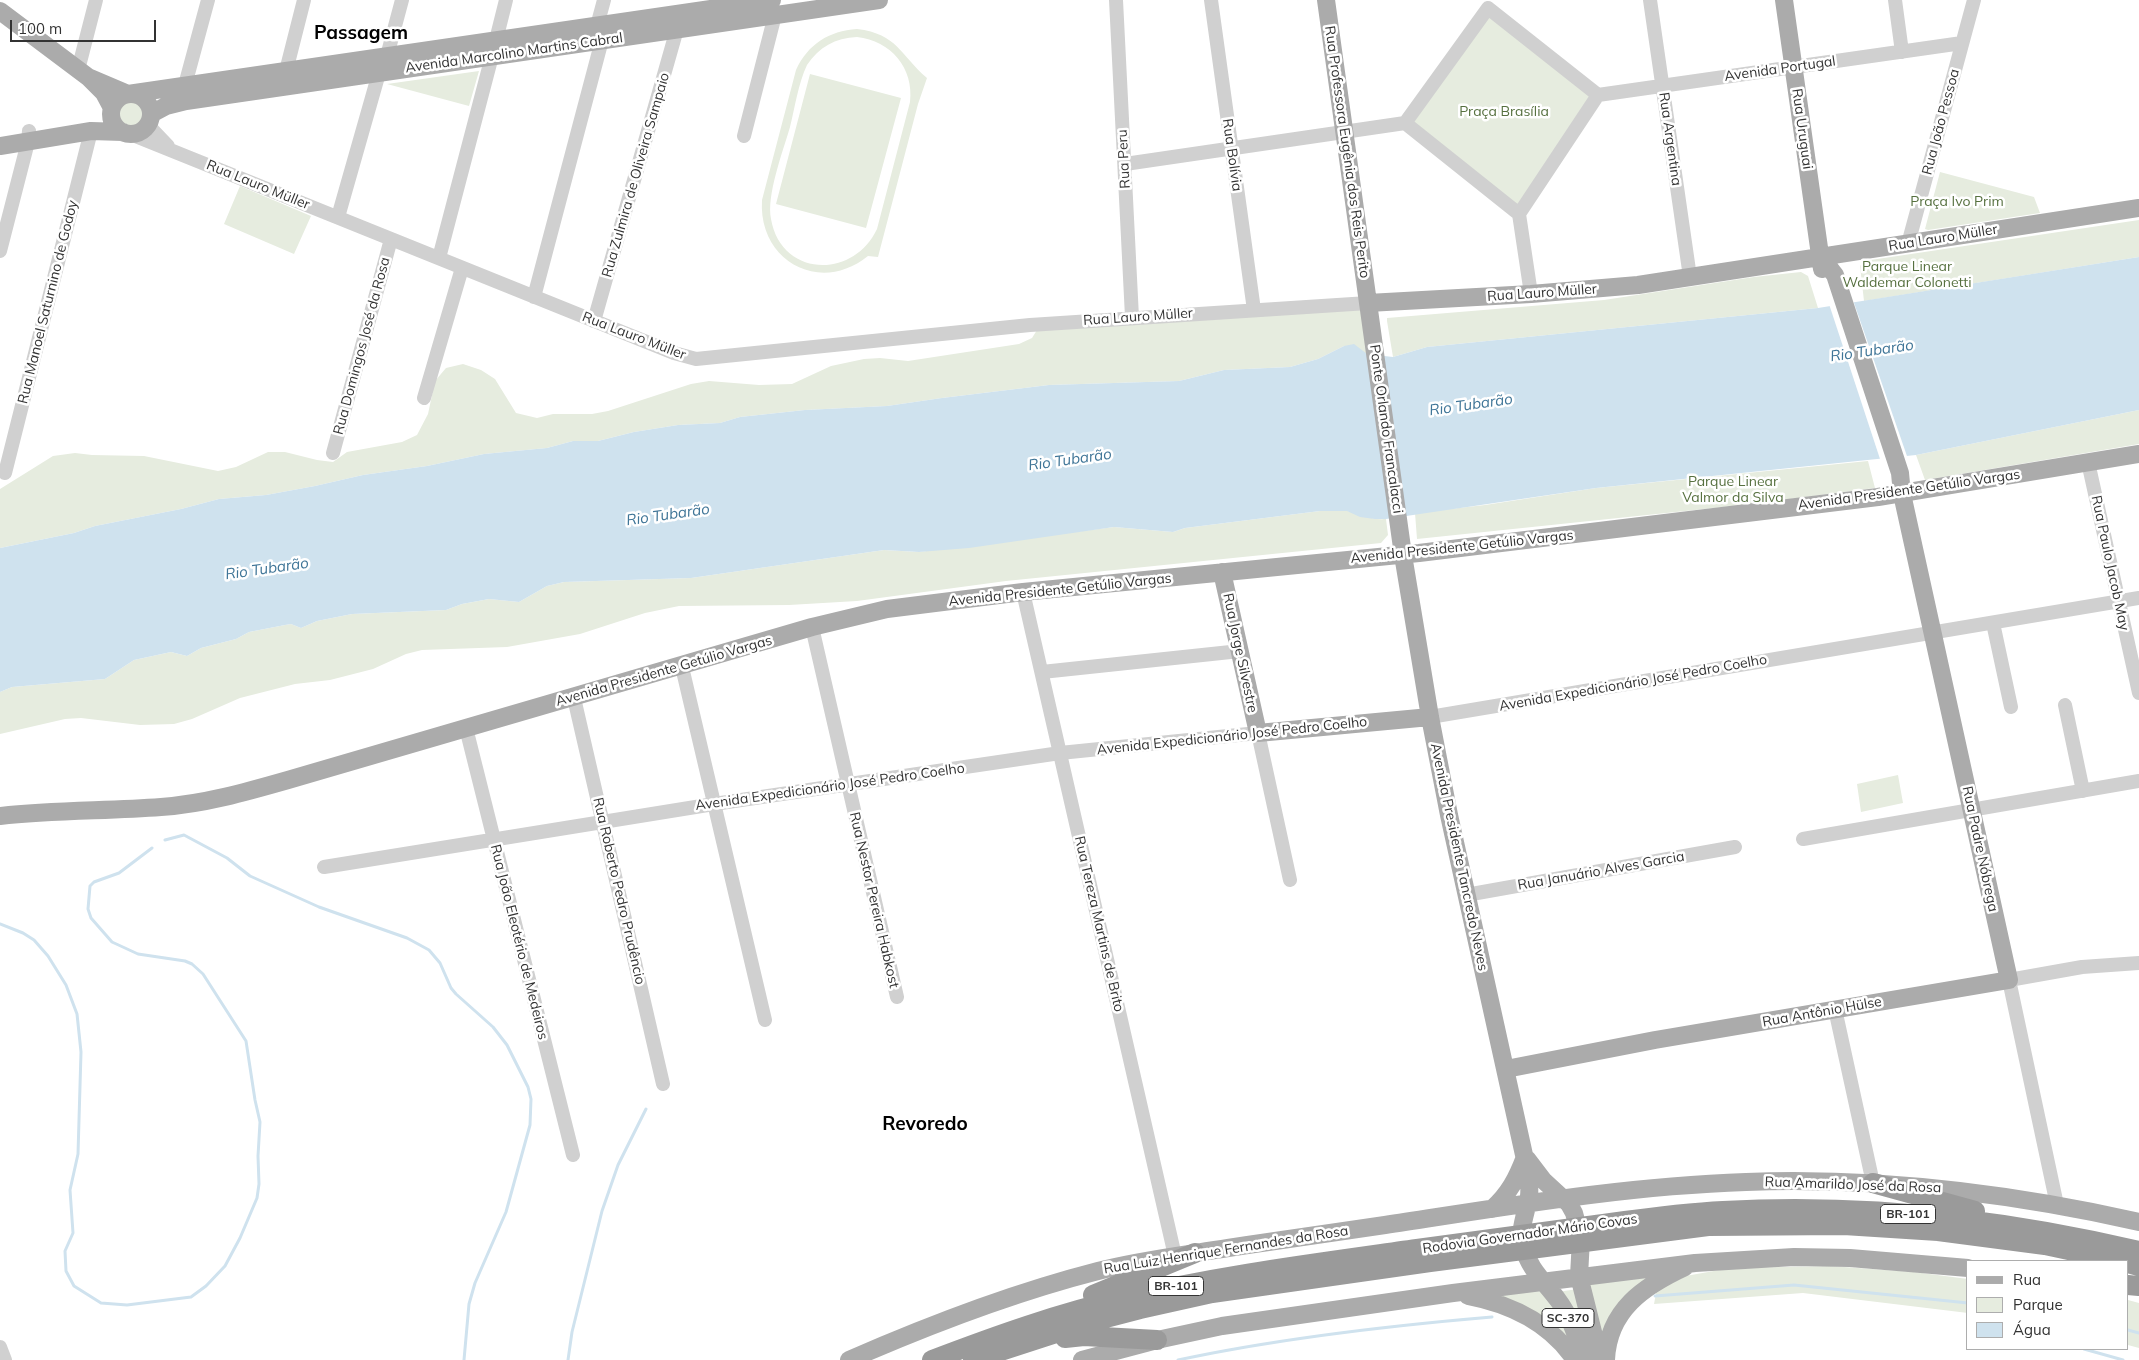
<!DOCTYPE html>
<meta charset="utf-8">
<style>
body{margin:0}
#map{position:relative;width:2139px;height:1360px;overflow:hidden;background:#fff;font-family:Mulish,sans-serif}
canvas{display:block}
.legend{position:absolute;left:1966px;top:1260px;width:162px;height:90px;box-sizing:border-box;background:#fff;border:1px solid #adadad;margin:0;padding:6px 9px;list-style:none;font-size:15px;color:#333}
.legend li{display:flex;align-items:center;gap:10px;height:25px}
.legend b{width:25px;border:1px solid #adadad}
.scale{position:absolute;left:10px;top:20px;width:146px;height:22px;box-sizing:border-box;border:2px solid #333;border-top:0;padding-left:6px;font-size:15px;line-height:18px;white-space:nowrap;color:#333;-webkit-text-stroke:4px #fff;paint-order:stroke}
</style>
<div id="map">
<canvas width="2139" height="1360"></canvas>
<ul class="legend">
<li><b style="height:6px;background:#ababab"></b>Rua</li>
<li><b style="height:14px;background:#e6ecdf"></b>Parque</li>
<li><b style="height:14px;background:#cfe2ee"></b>Água</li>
</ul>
<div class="scale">100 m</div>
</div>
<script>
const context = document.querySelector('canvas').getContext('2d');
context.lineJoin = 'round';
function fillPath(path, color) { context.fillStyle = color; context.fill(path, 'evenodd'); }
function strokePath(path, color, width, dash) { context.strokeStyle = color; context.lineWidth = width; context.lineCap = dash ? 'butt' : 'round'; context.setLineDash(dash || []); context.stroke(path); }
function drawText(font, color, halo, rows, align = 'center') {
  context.font = font + ' Mulish,sans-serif'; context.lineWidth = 5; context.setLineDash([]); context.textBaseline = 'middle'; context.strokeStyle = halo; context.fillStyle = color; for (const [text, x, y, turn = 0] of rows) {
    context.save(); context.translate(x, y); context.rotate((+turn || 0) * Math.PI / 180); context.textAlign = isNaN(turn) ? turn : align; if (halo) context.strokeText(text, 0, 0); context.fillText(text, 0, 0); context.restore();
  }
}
const green = new Path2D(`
 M1489 15 1593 99 1518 208 1411 123Z
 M857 29C898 34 900 55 927 78L918 104 878 257 868 256C820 295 758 261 762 200L796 70C808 44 829 31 857 29ZM857 37C891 41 914 68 910 102L877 229C853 280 781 277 771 219 766 196 783 151 790 127 795 107 798 84 807 65 819 47 835 38 857 37Z
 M479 71 469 106 387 84Z
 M810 74 901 98 866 228 776 204Z
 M117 113a14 14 0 1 1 28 0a14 14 0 1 1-28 0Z
 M1940 172 2034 197 2040 213 1928 230 1925 229Z
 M240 186 311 216 294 254 224 224Z
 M2139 220V257L1864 301 1860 266 1864 261Z
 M1801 272 1808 276 1818 308 1427 347 1393 357 1387 321V318L1604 300 1754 277Z
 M1359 309 1362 312 1367 354 1344 346 1318 359 1290 367 1224 370 1179 381 1049 385 942 398 887 406 805 410 740 417 720 423 678 425 634 432 598 441H573L547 448 484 454 427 466 363 475 315 486 266 495 219 499 181 509 95 526 74 533 0 548V489L53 456 75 453 92 455 144 456 218 471 236 467 268 452H285L317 460 333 462 347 452 402 442 417 435 428 414 435 381 446 368 463 364 481 370 495 379 516 413 537 418 553 414H592L608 411 691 384 709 381 759 385 792 384 831 366 864 359 880 358 908 361 1019 344 1032 338 1037 330Z
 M2139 410V444L1925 480 1916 455Z
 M1868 461 1875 488 1743 505 1417 539 1415 513 1485 505 1596 488Z
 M1320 511C1328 511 1339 510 1348 511 1362 515 1370 520 1386 519L1388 535 1381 543 1006 581 857 601 789 605 679 606 645 613 580 634 507 647 422 650 406 654 373 669 330 680 295 684 240 698 192 719 174 724 140 725 81 718 65 719 0 734V692L12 687 105 679 134 660 171 652 187 656 201 648 236 639 249 632 285 625 291 624 301 628 317 621 352 614 446 610 462 604 489 599 519 602 547 586 564 582 691 578 884 550 919 552 1114 527 1173 532 1185 528Z
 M1898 775 1903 803 1861 812 1857 784Z
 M1830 1266 1914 1272 1968 1279V1313L1803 1293 1654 1304 1657 1288 1674 1278 1731 1268Z
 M1652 1277 1599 1345 1585 1284Z
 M1537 1288 1555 1304 1572 1347 1486 1294Z
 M1578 1289 1595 1360 1557 1292Z
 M2128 1300 2139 1303V1348L2128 1345Z`);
const water = new Path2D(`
 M2139 257V410L1916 455 1596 488 1386 519H1375L1360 517 1347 511H1320L1185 528 1173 532 1114 527 969 548 919 552 884 550 691 578 564 582 547 586 519 602 489 599 462 604 446 610 352 614 317 621 301 628 291 624 285 625 249 632 236 639 201 648 187 656 171 652 134 660 105 679 12 687 0 692V548L74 533 95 526 181 509 219 499 266 495 315 486 363 475 427 466 484 454 547 448 573 441H598L634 432 678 425 720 423 740 417 805 410 887 406 942 398 1049 385 1179 381 1224 370 1290 367 1318 359 1344 346 1354 344 1367 354 1393 357 1427 347 1818 308Z`);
const pier = new Path2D(`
 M1853 300 1908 459 1881 462 1829 304Z`);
const stream = new Path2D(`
 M165 840 184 835 227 858 250 876 319 907 407 938 429 950 440 963 451 988 456 994 493 1027 507 1045 528 1087 531 1099 530 1125 506 1212 475 1283 469 1304 464 1360
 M0 924 23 933 34 940 48 956 66 985 77 1014 81 1052 78 1154 70 1190 73 1233 65 1251 66 1271 74 1286 101 1303 127 1305 191 1297 206 1286 225 1266 240 1238 257 1198 259 1184 258 1156 260 1122 255 1100 246 1041 203 974 192 964 185 961 138 954 112 942 91 918 88 909 90 886 94 882 119 873 152 848
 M1655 1296 1794 1285 1968 1303
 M2128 1330 2139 1333
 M2084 1349 2123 1360
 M568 1360 572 1332 602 1211 618 1165 646 1109
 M1178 1360C1281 1338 1386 1326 1492 1317`);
const minor = new Path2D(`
 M1116 0 1132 317
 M1211 0 1254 310
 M1650 0 1690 277
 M1895 0 1902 52
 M1488 8 1598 95
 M597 26 604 0
 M496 40 506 0
 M387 56 402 0
 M78 70 96 0
 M286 71 304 0
 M185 85 208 0
 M1598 95 1962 43
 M1405 123 1519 214
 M1405 123 1488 8
 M148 125 168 146
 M128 133 674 353 696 359 1030 325 1368 303
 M744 136 775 15
 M1125 164 1405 123
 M1519 214 1598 95
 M1519 214 1531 294
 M338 217 379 73
 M1908 244 1974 0
 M0 251 28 142 29 131
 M439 258 492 56
 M534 297 602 40
 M594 321 677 29
 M424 398 462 268
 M333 453 391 239
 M2088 462 2139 693
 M5 473 91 131
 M1023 592 1175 1256
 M1993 623 2011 707
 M812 627 897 997
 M682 667 765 1020
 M1042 672 1240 651
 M574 698 663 1084
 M2065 705 2083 791
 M1430 717 2139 598
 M466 728 573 1155
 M1803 839 2139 781
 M324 867 714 804 1060 753 1258 733 1290 880
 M1466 895 1735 847
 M1835 1009 1873 1183
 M2057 1205 2009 980 2082 967 2139 963
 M0 1347 5 1360`);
const major = new Path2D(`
 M1326 0 1403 555 1430 717 1449 815 1528 1173C1529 1181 1530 1188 1529 1196 1527 1212 1518 1230 1523 1246 1529 1269 1544 1281 1558 1300 1571 1317 1578 1339 1583 1360
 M1784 0 1822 269
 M0 11 88 77 104 93 112 108
 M88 77 128 94 772 0
 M111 114a20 20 0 1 1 40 0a20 20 0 1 1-40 0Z
 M151 114 166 106 186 101 879 0
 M0 146 91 131 123 132
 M1368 303 1531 294 1638 285 2139 208
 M1222 572 1258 733 1430 717
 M0 816C53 810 107 811 161 807 204 804 246 792 288 780L812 627 887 609 1023 592 1419 553 1878 497 2139 454
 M1506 1069 1655 1040 2009 980 1902 494 1900 473 1835 275 1821 257
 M1527 1159 1543 1180 1569 1204 1574 1213 1581 1239 1579 1276 1600 1360
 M1492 1209C1509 1194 1517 1178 1525 1157
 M1468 1296C1510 1304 1550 1323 1575 1360
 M849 1360C929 1325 1012 1293 1098 1271 1140 1260 1184 1255 1228 1248 1280 1240 1332 1233 1385 1225 1504 1207 1624 1186 1746 1182 1879 1177 2010 1193 2139 1222
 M1082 1360 1157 1340 1222 1326 1453 1293 1695 1263 1794 1257 1850 1258 1968 1268
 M1606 1360C1608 1310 1644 1286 1685 1267`);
const highway = new Path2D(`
 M1873 1183 1975 1211
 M2128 1263 2139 1266
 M2128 1285 2139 1286
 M1093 1295 1195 1253
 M1065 1338 1084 1336 1157 1340
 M932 1360C995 1336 1059 1313 1125 1298 1221 1275 1319 1263 1417 1249 1474 1241 1531 1234 1588 1226 1633 1220 1678 1213 1723 1211 1863 1203 2003 1219 2139 1251
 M973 1360 1090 1322 1140 1309 1212 1293 1430 1262 1708 1226 1844 1225 1938 1231 2045 1245 2120 1261`);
const shields = [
 [1908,1214,55],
 [1176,1286,55],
 [1568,1318,52]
];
const shieldNames = [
 ["BR-101",1908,1214],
 ["BR-101",1176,1286],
 ["SC-370",1568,1318]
];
const streetNames = [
 ["Avenida Marcolino Martins Cabral",514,53,-8],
 ["Avenida Portugal",1780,69,-8],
 ["Rua João Pessoa",1941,122,-75],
 ["Rua Uruguai",1802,129,82],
 ["Rua Argentina",1670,139,82],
 ["Rua Professora Eugênia dos Reis Perito",1347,152,82],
 ["Rua Bolívia",1232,155,82],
 ["Rua Peru",1124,159,-93],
 ["Rua Zulmira de Oliveira Sampaio",636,175,-74],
 ["Rua Lauro Müller",258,185,22],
 ["Rua Lauro Müller",1943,238,-9],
 ["Rua Lauro Müller",1542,293,-4],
 ["Rua Manoel Saturnino de Godoy",48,302,-76],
 ["Rua Lauro Müller",1138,317,-4],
 ["Rua Lauro Müller",634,336,21],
 ["Rua Domingos José da Rosa",362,346,-75],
 ["Ponte Orlando Francalacci",1386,429,82],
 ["Avenida Presidente Getúlio Vargas",1909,490,-8],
 ["Avenida Presidente Getúlio Vargas",1462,547,-6],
 ["Rua Paulo Jacob May",2110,563,78],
 ["Avenida Presidente Getúlio Vargas",1060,590,-6],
 ["Rua Jorge Silvestre",1240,653,78],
 ["Avenida Presidente Getúlio Vargas",664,671,-16],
 ["Avenida Expedicionário José Pedro Coelho",1633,683,-10],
 ["Avenida Expedicionário José Pedro Coelho",1232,736,-6],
 ["Avenida Expedicionário José Pedro Coelho",830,787,-8],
 ["Rua Padre Nóbrega",1980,849,78],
 ["Avenida Presidente Tancredo Neves",1459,857,78],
 ["Rua Januário Alves Garcia",1601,871,-10],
 ["Rua Roberto Pedro Prudêncio",619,891,77],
 ["Rua Nestor Pereira Habkost",874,900,77],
 ["Rua Tereza Martins de Brito",1099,924,77],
 ["Rua João Eleotério de Medeiros",519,942,76],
 ["Rua Antônio Hülse",1822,1012,-10],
 ["Rua Amarildo José da Rosa",1853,1185,2],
 ["Rodovia Governador Mário Covas",1530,1234,-8],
 ["Rua Luiz Henrique Fernandes da Rosa",1226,1250,-9]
];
const parkNames = [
 ["Praça Brasília",1504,112],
 ["Praça Ivo Prim",1957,202],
 ["Parque Linear",1907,267],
 ["Waldemar Colonetti",1907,283],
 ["Parque Linear",1733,482],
 ["Valmor da Silva",1733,498]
];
const waterNames = [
 ["Rio Tubarão",1872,351,-8],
 ["Rio Tubarão",1471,405,-8],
 ["Rio Tubarão",1070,460,-8],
 ["Rio Tubarão",668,515,-8],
 ["Rio Tubarão",267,569,-8]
];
const districtNames = [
 ["Passagem",361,33],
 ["Revoredo",925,1124]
];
fillPath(green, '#e6ecdf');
fillPath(water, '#cfe2ee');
fillPath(pier, '#fff');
strokePath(stream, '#cfe2ee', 3);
strokePath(minor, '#d0d0d0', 14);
strokePath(major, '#ababab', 18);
strokePath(highway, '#9a9a9a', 20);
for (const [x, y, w] of shields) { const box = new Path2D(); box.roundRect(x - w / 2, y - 9.5, w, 19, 4); context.fillStyle = '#fff'; context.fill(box); strokePath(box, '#333', 1); }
drawText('bold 12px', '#333', null, shieldNames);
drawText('14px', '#333', '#fff', streetNames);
drawText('14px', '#56703f', '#fff', parkNames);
drawText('italic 15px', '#3f7597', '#fff', waterNames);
drawText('bold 19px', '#000', '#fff', districtNames);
</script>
